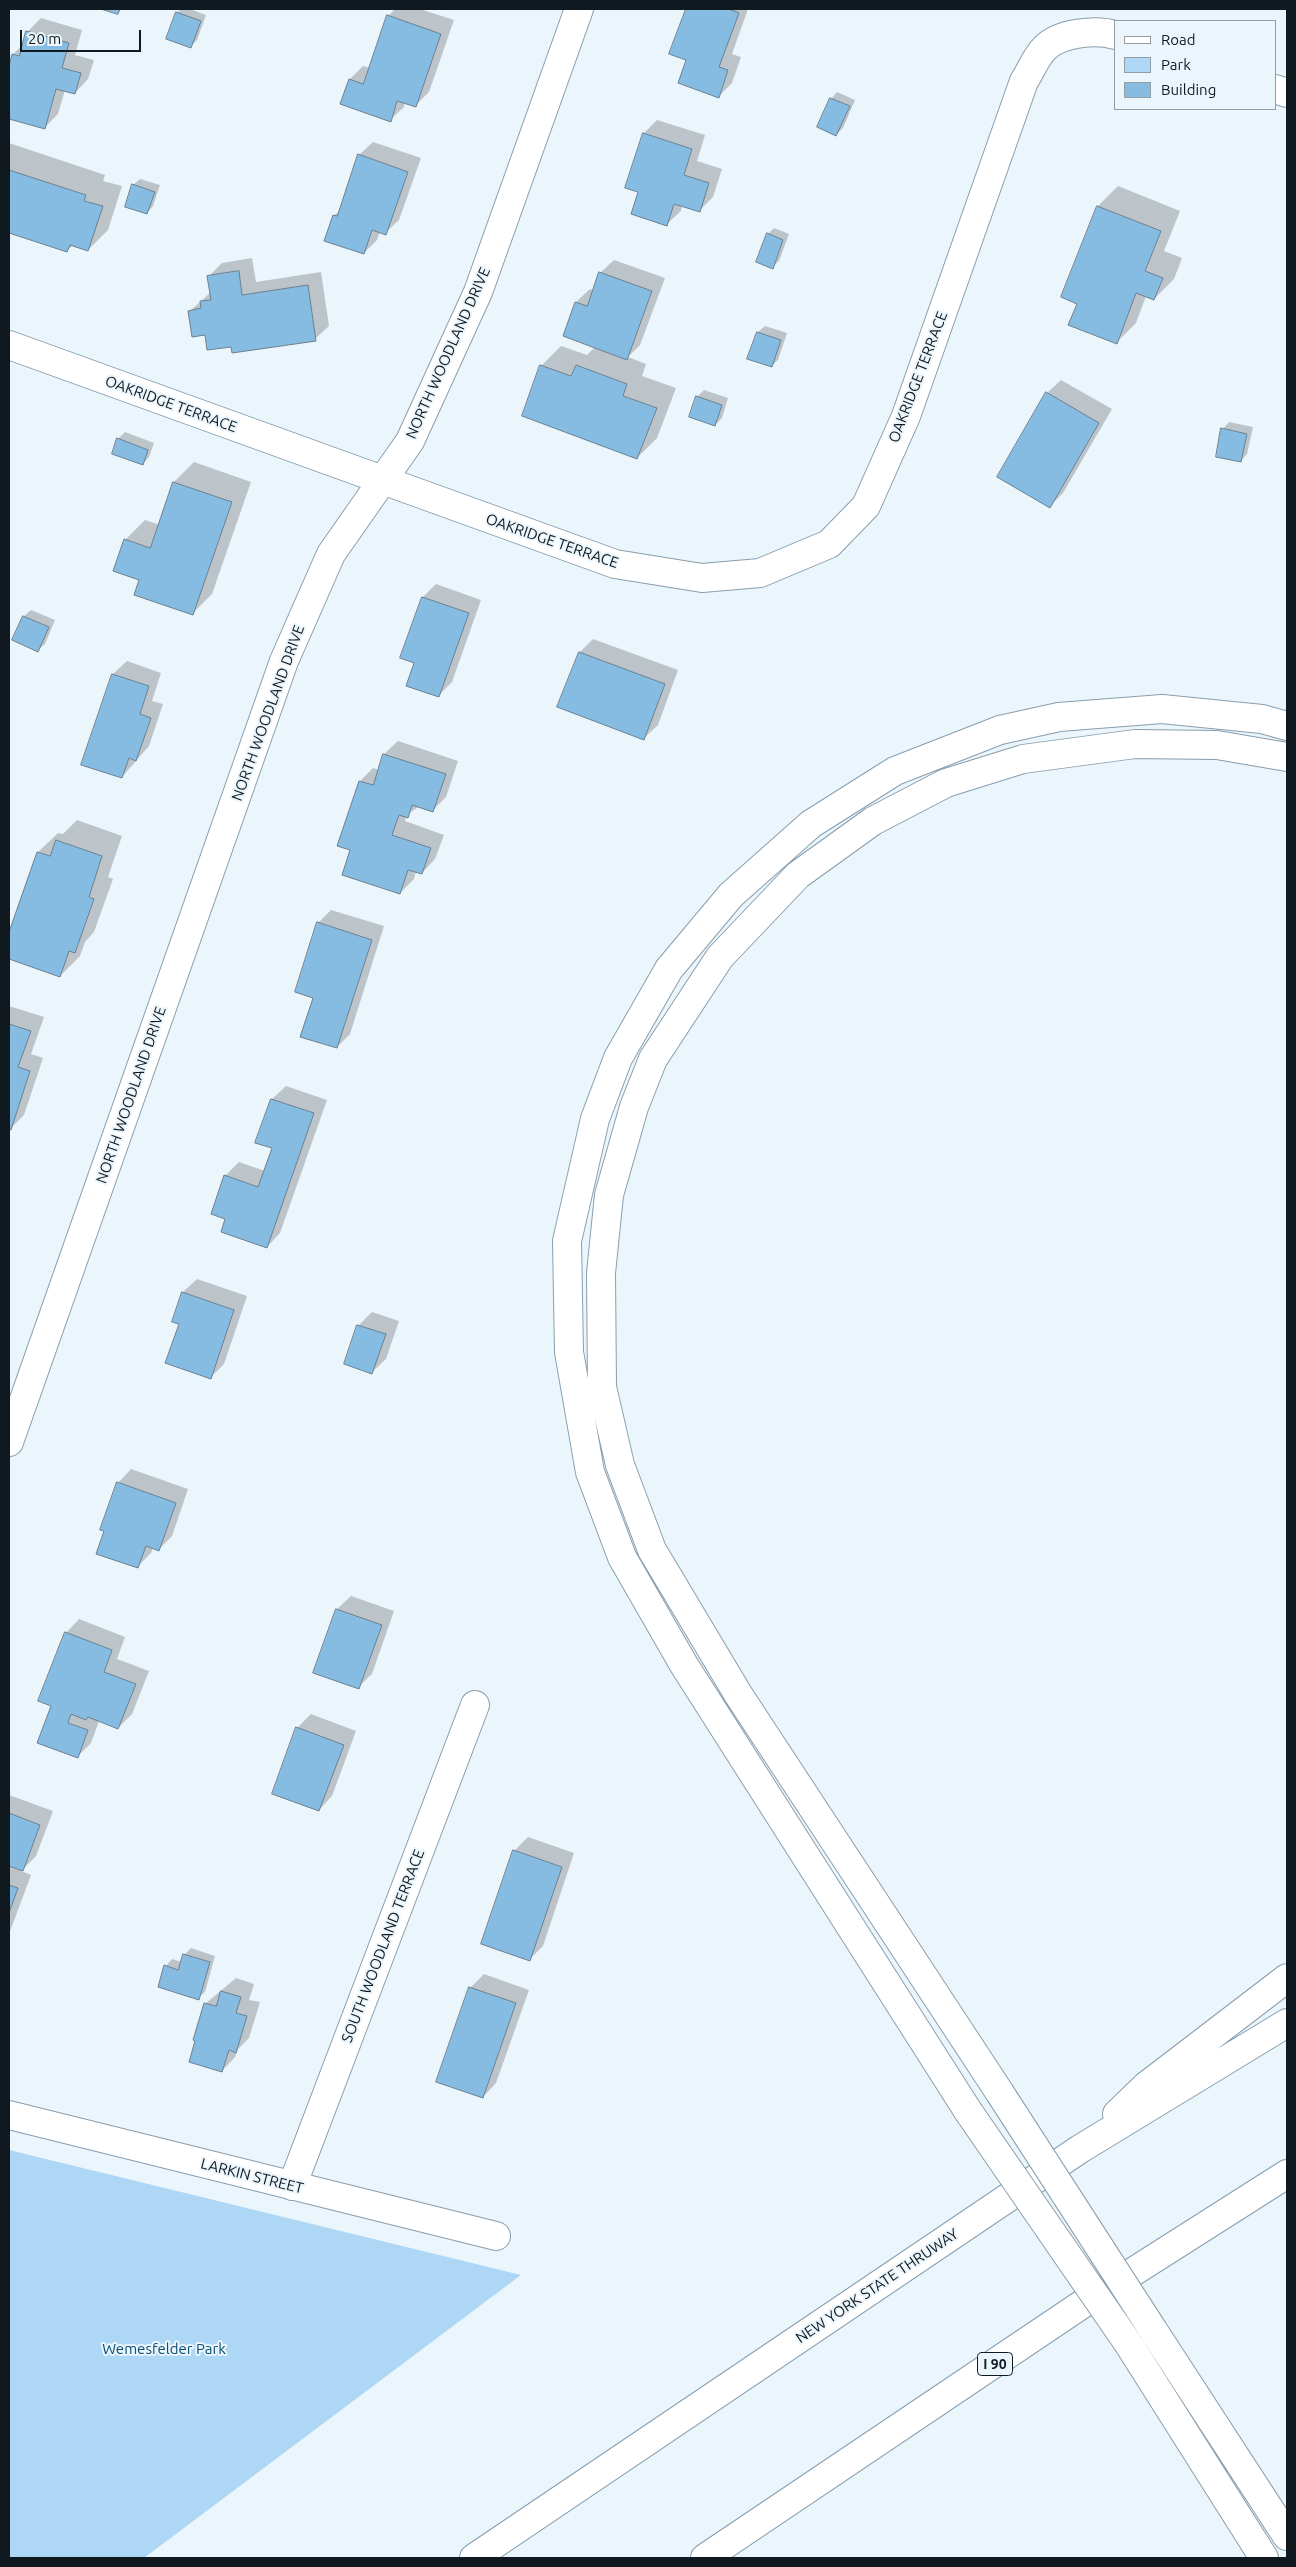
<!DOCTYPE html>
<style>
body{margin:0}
#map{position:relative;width:1296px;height:2567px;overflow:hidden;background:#ebf5fc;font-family:Ubuntu,sans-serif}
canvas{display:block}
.frame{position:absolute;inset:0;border:10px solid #10191f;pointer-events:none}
.legend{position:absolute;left:1114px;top:20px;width:162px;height:90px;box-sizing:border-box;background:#ebf5fc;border:1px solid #939da4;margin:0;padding:6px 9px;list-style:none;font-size:15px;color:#10191f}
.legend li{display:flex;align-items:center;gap:10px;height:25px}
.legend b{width:25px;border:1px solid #939da4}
.scale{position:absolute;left:20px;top:30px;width:121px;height:22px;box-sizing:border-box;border:2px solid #10191f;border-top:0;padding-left:6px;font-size:15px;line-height:18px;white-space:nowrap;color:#10191f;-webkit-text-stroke:4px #ebf5fc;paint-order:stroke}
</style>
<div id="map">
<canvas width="1296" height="2567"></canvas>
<div class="frame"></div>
<ul class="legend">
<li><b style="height:6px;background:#fff"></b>Road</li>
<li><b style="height:14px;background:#add7f5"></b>Park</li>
<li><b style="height:14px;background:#87bce2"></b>Building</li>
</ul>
<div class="scale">20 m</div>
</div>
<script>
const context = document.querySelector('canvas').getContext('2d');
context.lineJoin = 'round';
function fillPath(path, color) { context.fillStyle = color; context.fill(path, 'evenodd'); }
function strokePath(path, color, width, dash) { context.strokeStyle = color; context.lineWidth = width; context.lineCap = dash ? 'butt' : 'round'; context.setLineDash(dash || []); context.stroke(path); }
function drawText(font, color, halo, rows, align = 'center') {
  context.font = font + ' Ubuntu,sans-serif'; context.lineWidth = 4; context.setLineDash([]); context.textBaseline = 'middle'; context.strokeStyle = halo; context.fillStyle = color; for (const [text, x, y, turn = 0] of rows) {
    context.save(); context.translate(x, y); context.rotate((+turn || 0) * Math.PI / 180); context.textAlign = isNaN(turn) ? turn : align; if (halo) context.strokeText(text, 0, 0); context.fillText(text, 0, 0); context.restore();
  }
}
const green = new Path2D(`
 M9 2150 521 2275 144 2558H9Z`);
const shadow = new Path2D(`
 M181 9H190L206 15 197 40 190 47 177 13Z
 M395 9H420L454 20 429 92 416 105 405 102 404 107 390 120 350 79 363 66 370 68 388 16Z
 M687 9H748L732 54 741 57 732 83 719 96 688 59 671 54Z
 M41 18 82 30 75 55 94 60 88 79 75 93 65 90 58 114 45 127 9 117V70L13 54 24 44 27 32Z
 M837 92 855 100 843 128 836 135 831 99Z
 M657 120 705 135 697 161 722 169 713 197 699 211 682 205 681 211 667 224 639 191 644 133Z
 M373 142 421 158 399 220 385 233 380 231 377 240 364 253 334 216 341 209 359 155Z
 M9 143 105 175 103 181 122 186 108 230 88 250 73 245 67 251 9 232Z
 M140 179 160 185 153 206 147 213 133 185Z
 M1118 186 1180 211 1164 251 1182 258 1174 279 1154 299 1146 296 1136 323 1116 343 1078 303 1063 297 1098 206Z
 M774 228 789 234 779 261 772 267 768 234Z
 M252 258 256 282 321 272 329 326 315 339 233 345 206 334 190 311 211 292 209 276 222 263Z
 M614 260 665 278 640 345 628 357 646 364 642 376 676 388 657 438 637 458 541 366 561 346 587 355 595 347 564 335 576 302 590 289 594 290 600 273Z
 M765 326 787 333 778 360 771 366 758 332Z
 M1061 380 1112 409 1063 493 1050 506 1047 393Z
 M704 390 728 398 722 418 715 425 697 397Z
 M1229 422 1253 427 1247 454 1241 461 1223 429Z
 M125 432 154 443 149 457 143 464 118 439Z
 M194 462 251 482 212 594 192 614 141 579 125 540 145 520 160 525 174 482Z
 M436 584 481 600 452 682 438 696 416 663 423 597Z
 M31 610 55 620 45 644 38 650 14 640 24 616Z
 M593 639 678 670 658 725 644 738 559 707 580 652Z
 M127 661 161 673 152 701 163 704 149 746 122 777 113 674Z
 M398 741 458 761 446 797 433 810 419 806 406 816 405 821 444 835 435 859 422 873 416 871 414 879 400 893 351 849 338 845 360 781 373 768 379 770 384 754Z
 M77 820 122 836 108 877 113 879 94 932 85 942 80 956 60 976 9 958V936L38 852 58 833 63 834Z
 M331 910 384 926 350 1034 337 1047 318 923Z
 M9 1006 44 1017 31 1054 43 1058 24 1115 11 1128H9Z
 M286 1086 327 1100 280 1233 267 1247 227 1218 225 1176 239 1162 265 1171 273 1147 257 1142 272 1099Z
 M197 1279 247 1296 224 1364 210 1378 181 1323 183 1292Z
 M372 1312 399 1321 386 1359 372 1372 358 1326Z
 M131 1469 188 1489 172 1536 159 1549 153 1547 151 1553 137 1567 105 1531 118 1483Z
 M351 1596 394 1611 372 1674 358 1687 315 1672 337 1609Z
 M79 1619 125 1637 117 1659 149 1671 132 1714 118 1728 99 1721 91 1743 77 1757 52 1705 66 1633Z
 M311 1714 356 1731 332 1796 319 1810 297 1728Z
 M9 1795 53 1811 36 1856 21 1871 31 1875 9 1934Z
 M528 1837 574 1853 543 1946 530 1959 514 1851Z
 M191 1948 215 1956 205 1992 198 1998 166 1966 172 1959 182 1962 184 1955Z
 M484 1974 529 1990 496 2083 483 2097 470 1988Z
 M236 1978 254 1984 249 2000 260 2002 249 2038 238 2049 235 2057 222 2071 197 2040 205 2004Z`);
const building = new Path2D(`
 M101 9H120L118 14Z
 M686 9H729L739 13 719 67 728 70 719 98 678 83 686 60 669 54Z
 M176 12 201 21 191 48 166 39Z
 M387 15 441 34 416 107 397 101 391 122 340 104 349 79 363 84Z
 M26 31 69 43 62 68 81 73 75 94 56 89 45 129 9 119V66L12 54 19 56Z
 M830 98 850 106 836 136 817 127Z
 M643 133 692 149 684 175 709 183 700 212 674 204 667 226 631 214 638 192 625 188Z
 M358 154 408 172 386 235 372 230 364 254 324 241 333 215 337 216Z
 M9 170 86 195 84 201 103 206 88 251 70 245 67 252 9 233Z
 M132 184 155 192 147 214 125 207Z
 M1097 206 1161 231 1145 271 1163 278 1154 300 1136 293 1117 344 1068 325 1077 304 1061 297Z
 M767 233 783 240 773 269 756 262Z
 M239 271 242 295 308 285 316 341 232 353 231 347 207 350 205 335 192 337 188 311 201 308 200 301 211 300 207 276Z
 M599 272 652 291 627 360 563 336 575 302 587 306Z
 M757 332 781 340 772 367 747 359Z
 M540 365 571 376 576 365 627 384 623 396 657 408 637 459 522 416Z
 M1046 392 1099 423 1050 508 997 477Z
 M696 396 722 405 715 426 689 417Z
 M1221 428 1247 434 1241 462 1216 457Z
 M117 438 148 450 143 465 112 454Z
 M173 482 232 502 193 615 134 595 139 580 113 571 124 539 150 548Z
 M422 597 469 613 439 697 406 686 414 663 400 658Z
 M23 616 49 627 38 652 12 640Z
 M579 652 665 684 644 740 557 707Z
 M112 674 149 686 140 714 151 718 136 761 129 758 122 778 81 765Z
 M383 754 446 774 433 812 412 805 408 818 399 815 392 835 431 848 422 874 408 870 400 894 342 875 350 850 337 846 359 781 373 785Z
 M56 840 102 856 89 897 94 899 75 953 69 951 60 977 9 959V932L37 852 50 856Z
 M317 922 372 940 337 1048 300 1037 313 998 295 992Z
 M9 1024 31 1031 18 1067 30 1071 11 1130 9 1129Z
 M271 1099 314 1113 267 1248 221 1232 225 1219 211 1214 224 1175 258 1187 272 1148 255 1143Z
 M182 1292 234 1310 211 1379 165 1363 179 1324 172 1322Z
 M357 1325 386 1334 372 1374 344 1364Z
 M117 1482 176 1503 159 1551 146 1546 138 1568 96 1554 104 1531 100 1530Z
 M336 1609 382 1625 359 1689 313 1673Z
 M65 1632 112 1650 104 1672 136 1684 118 1729 88 1717 86 1720 71 1714 68 1723 88 1730 78 1758 37 1743 51 1706 38 1701Z
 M296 1727 344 1745 319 1811 272 1794Z
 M9 1813 40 1825 23 1871 9 1866Z
 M513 1850 562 1867 530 1961 481 1944Z
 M9 1885 18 1888 9 1913Z
 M183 1954 210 1962 199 2000 158 1987 164 1965 178 1970Z
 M469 1987 516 2003 483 2098 436 2082Z
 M221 1991 241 1997 236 2013 247 2016 236 2053 229 2050 222 2072 189 2062 195 2041 193 2040 204 2003 216 2006Z`);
const minor = new Path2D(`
 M1275 89 1287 93
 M9 345 615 564 702 578 760 573 829 544 866 506 906 416 1024 81C1031 71 1036 56 1045 48 1059 33 1096 29 1115 35
 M9 1442 284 661 331 554 410 441 478 292 579 9
 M9 2115 496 2236
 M292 2186 475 1705`);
const highway = new Path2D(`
 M1000 2093 738 1694 652 1550 620 1465 602 1387 601 1273 609 1195 634 1107 653 1059 720 957 798 875 873 821 946 783 1023 759 1135 744 1217 745 1287 757
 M968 2111 684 1665 622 1557 590 1472 569 1352 567 1241 595 1119 618 1058 669 969 731 895 811 824 895 771 1000 730 1059 717 1162 709 1262 719 1287 726
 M1117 2114 1146 2086 1287 1978
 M1153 2330 1287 2536
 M1128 2343 1264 2558
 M474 2558 1080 2149 1287 2023
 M705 2558 1081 2305 1287 2174`);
const highwayBridge = new Path2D(`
 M1000 2093 1153 2330
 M968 2111 1128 2343`);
const shields = [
 [995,2364,35]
];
const shieldNames = [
 ["I 90",995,2364]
];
const streetNames = [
 ["NORTH WOODLAND DRIVE",448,353,-66],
 ["OAKRIDGE TERRACE",918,377,-69],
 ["OAKRIDGE TERRACE",171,404,20],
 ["OAKRIDGE TERRACE",552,541,19],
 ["NORTH WOODLAND DRIVE",268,713,-70],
 ["NORTH WOODLAND DRIVE",131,1095,-71],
 ["SOUTH WOODLAND TERRACE",383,1946,-69],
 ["LARKIN STREET",252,2176,14],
 ["NEW YORK STATE THRUWAY",877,2286,-34]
];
const parkNames = [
 ["Wemesfelder Park",164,2349]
];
fillPath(green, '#add7f5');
fillPath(shadow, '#0003');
fillPath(building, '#87bce2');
strokePath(building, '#6a8090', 1);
strokePath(minor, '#889eaf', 30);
strokePath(highway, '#889eaf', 30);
strokePath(minor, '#fff', 28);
strokePath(highway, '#fff', 28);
strokePath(highwayBridge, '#889eaf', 30, []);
strokePath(highwayBridge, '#fff', 28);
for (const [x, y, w] of shields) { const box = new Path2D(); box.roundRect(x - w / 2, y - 11.5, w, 23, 4); context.fillStyle = '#ebf5fc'; context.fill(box); strokePath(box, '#10191f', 1); }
drawText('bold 14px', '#10191f', null, shieldNames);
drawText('15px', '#10191f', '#ebf5fc', streetNames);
drawText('15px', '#0c4d72', '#ebf5fc', parkNames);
</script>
